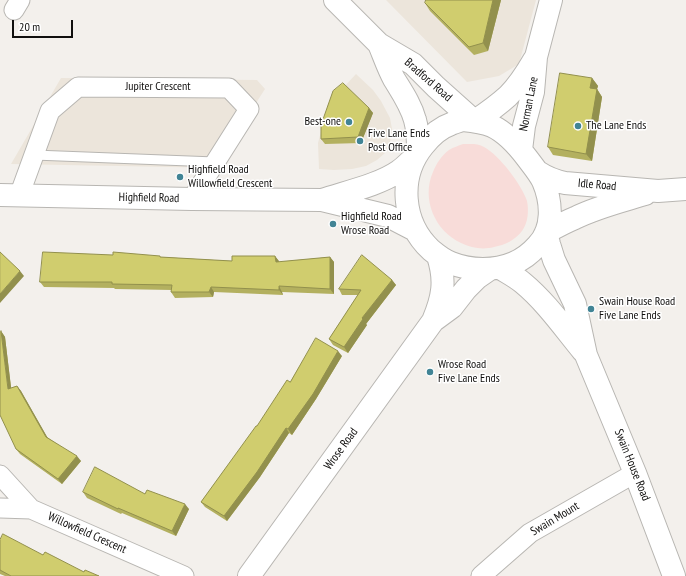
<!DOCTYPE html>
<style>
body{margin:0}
#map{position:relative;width:686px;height:576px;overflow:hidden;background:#f3f0ec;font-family:"PT Sans Narrow",sans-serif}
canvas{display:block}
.scale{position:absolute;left:12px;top:20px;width:61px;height:18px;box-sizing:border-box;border:2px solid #100f0e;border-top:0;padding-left:5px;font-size:12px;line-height:14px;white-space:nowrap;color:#100f0e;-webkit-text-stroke:3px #fff;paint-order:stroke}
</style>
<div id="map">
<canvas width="686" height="576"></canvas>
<div class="scale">20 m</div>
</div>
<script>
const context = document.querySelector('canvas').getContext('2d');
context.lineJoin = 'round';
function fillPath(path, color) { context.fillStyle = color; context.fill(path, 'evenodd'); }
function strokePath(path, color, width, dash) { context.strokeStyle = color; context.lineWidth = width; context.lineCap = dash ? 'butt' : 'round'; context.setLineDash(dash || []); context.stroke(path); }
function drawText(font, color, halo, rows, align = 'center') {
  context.font = font + ' "PT Sans Narrow",sans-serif'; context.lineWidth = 3; context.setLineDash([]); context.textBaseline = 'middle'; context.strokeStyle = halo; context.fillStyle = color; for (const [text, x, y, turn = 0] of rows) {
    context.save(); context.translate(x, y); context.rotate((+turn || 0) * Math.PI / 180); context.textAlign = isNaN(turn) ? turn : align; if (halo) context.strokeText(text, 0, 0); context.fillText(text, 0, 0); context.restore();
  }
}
const built = new Path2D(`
 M386 0H536L519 64 499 76 467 82Z
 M356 74 373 90 381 101 390 118 392 129 390 142 385 153 377 160 366 166 352 169 334 170 319 169 318 143 328 104Z
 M61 78 257 80 265 89 218 162 225 168 11 164Z`);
const green = new Path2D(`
 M463 144C470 144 478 143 484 147 499 155 522 185 527 201 529 211 528 223 522 231 515 240 505 245 494 247 483 250 471 248 461 243 435 231 421 199 433 172 436 164 442 155 449 150 454 147 458 146 463 144Z`);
const service = new Path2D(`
 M34 155 215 162`);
const minor = new Path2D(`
 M14 10 20 0
 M19 196 50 111 78 87 229 88 249 109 192 199
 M0 475 31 509 184 576
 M0 508 31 509
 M481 576 530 533 635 473`);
const tertiary = new Path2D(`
 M335 0 379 44 413 64 436 87 474 121
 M379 44C384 56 388 68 394 79 402 92 411 105 415 120 418 130 418 141 418 151
 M463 120C473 121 483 122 492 126 507 133 518 146 527 158 533 166 539 173 543 181 552 202 554 229 537 246 523 262 505 269 483 269 473 269 461 267 451 263 443 260 437 255 431 250 402 223 398 177 423 146 430 137 439 128 451 124 455 122 459 121 463 120Z
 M475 121C487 113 498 105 508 96 519 85 527 72 534 60
 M521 150 524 126 533 92 536 57 551 0
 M538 172C547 178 555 181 565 183L658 191 686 189
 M0 195 192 199 322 200 388 216 415 230
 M322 200C346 192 379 185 399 171 405 167 410 161 415 157
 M546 232 549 244 554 260 575 304 586 355 635 473 674 576
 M547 232C556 227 565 222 575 218 597 207 622 201 645 194
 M500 268C508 273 516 277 523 283 546 302 564 328 583 351
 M433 321 452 307 466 289 477 278 490 269
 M249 576 433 321C443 297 446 281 438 256`);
const wall = new Path2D(`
 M501 0 488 51 474 55 430 11 425 3Z
 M592 78 598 86 597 89 602 97 592 161 553 155 548 147Z
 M369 108 373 113 361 143 325 144 321 139Z
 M275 256 279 262 330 257 334 262V294L282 292 283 295 214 292 213 297 175 298 171 292 172 290 115 289 114 288 44 287 40 282 161 257 232 261Z
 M392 280 396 285 366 324 367 325 348 353 333 345 329 339 358 295H342L339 289Z
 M1 331 5 337 11 388 17 386 21 391 47 437 81 461 62 484 20 454 16 449Z
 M342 356 316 399 292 435 289 433 260 477 227 521 205 507 201 502 290 382Z
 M83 492 145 494 189 509 176 536 122 513 121 514 87 498Z
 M0 540 43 555 84 572 99 576H5L0 574Z`);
const shadedWall = new Path2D(`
 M493 0H501L488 51 483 43Z
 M592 78 598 86 597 89 602 97 592 161 586 154 590 88Z
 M369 108 373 113 361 143 358 137Z
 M275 256 279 261V267L276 262Z
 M330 257 334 262V294L330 289Z
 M20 271 24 276 0 303V294Z
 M392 280 396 285 366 324 367 325 348 353 344 347 362 318Z
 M279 286 282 292 283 295 279 290Z
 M211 287 214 292 213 297 209 292Z
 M1 331 5 337 12 395 8 389Z
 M338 351 342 356 316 399 292 435 288 429Z
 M17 386 21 391 50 442 46 437Z
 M286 428 289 433 260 477 227 521 224 516Z
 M77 456 81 461 62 484 58 479Z
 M185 504 189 509 176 536 172 531Z`);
const building = new Path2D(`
 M426 0H493L483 43 469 47 425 3Z
 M560 73 592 78 590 88 597 89 586 154 548 147Z
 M343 83 369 108 358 137 321 139V125L333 91Z
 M0 252 20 271 0 294Z
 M43 252 113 255V252L160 256V257L232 261V256H275L276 262 330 257V289L279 286V290L211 287 209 292H171L172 285 112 284V282H40Z
 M362 255 392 280 362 318 363 319 344 347 329 339 361 290 339 289Z
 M1 331 8 389 17 386 46 437 77 456 58 479 16 449 0 415V332Z
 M316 338 338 351 313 394 288 429 286 428 257 472 224 516 201 502 256 426H257L287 380 290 382Z
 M95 467 145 494 147 490 185 504 172 531 118 508V509L83 492Z
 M3 534 43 555 45 552 84 572 85 570 99 576H11L0 570V540Z`);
const markers = [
 [349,122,4,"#418495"],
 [578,126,4,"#418495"],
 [360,141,4,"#418495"],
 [180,177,4,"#418495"],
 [333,224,4,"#418495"],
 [591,309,4,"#418495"],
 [430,372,4,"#418495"]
];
const streetNames = [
 ["Bradford Road",428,80,41],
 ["Jupiter Crescent",158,87],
 ["Norman Lane",529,104,-79],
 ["Idle Road",597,185,5],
 ["Highfield Road",149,198,1],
 ["Wrose Road",341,449,-54],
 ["Swain House Road",632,465,68],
 ["Swain Mount",555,519,-31],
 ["Willowfield Crescent",87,533,24]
];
const poiNames = [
 ["Best-one",341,122,"right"],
 ["The Lane Ends",586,126],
 ["Five Lane Ends",368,134],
 ["Post Office",368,148],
 ["Highfield Road",188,170],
 ["Willowfield Crescent",188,184],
 ["Highfield Road",341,217],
 ["Wrose Road",341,231],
 ["Swain House Road",599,302],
 ["Five Lane Ends",599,316],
 ["Wrose Road",438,365],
 ["Five Lane Ends",438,379]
];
fillPath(built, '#ece5db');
fillPath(green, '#f8dcd9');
strokePath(service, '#b8b6b2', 11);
strokePath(minor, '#b8b6b2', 21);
strokePath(tertiary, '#b8b6b2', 24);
strokePath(service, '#fff', 9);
strokePath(minor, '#fff', 19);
strokePath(tertiary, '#fff', 22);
fillPath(wall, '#b3b05f');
fillPath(shadedWall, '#92904d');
fillPath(building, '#d0cd6e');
strokePath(building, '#92904d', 1);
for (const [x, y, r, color] of markers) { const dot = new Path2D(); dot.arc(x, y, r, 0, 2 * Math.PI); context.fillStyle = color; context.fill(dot); strokePath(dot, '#fff', 1.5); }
drawText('12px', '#100f0e', '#fff', streetNames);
drawText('12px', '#100f0e', '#fff', poiNames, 'left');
</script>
